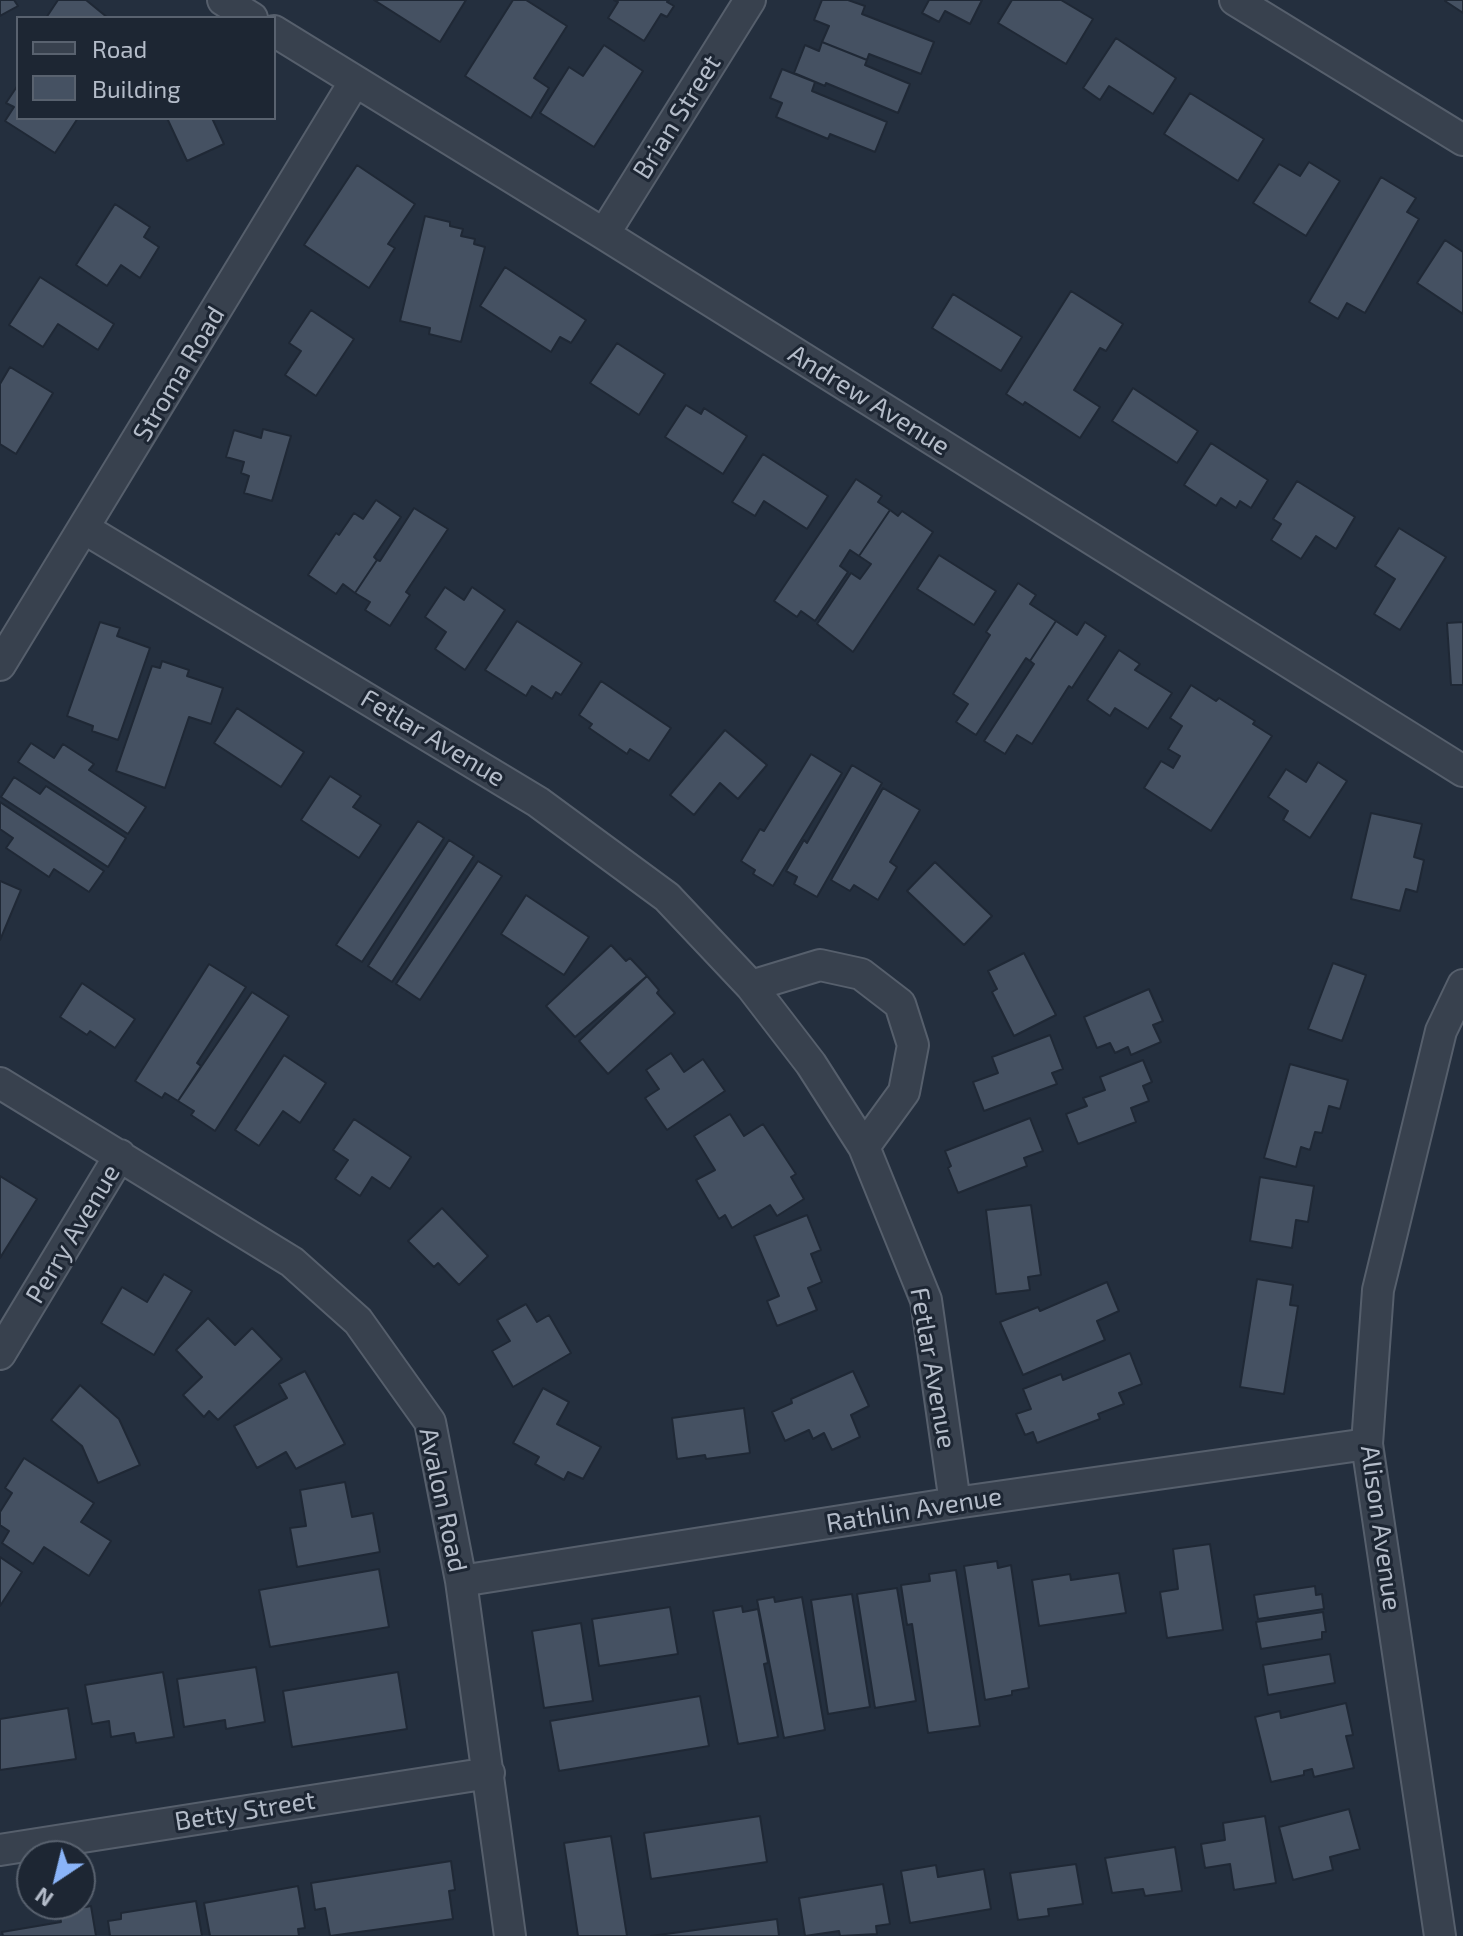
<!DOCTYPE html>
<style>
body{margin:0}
#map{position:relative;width:1463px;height:1936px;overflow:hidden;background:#242f3e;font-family:"Exo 2",sans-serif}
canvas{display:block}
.legend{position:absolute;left:16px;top:16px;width:260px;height:104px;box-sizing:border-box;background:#1d2633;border:2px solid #59626f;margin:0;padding:10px 14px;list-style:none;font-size:24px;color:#b4bcc9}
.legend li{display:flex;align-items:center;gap:16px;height:40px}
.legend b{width:40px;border:2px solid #59626f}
.north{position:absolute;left:16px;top:1840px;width:80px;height:80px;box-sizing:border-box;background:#1d2633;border:2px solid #59626f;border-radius:50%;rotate:215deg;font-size:22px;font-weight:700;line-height:32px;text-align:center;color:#b4bcc9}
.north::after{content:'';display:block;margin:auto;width:28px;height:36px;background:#8ab4f8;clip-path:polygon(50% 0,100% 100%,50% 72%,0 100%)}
</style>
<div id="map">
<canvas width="1463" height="1936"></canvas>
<ul class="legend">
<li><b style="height:10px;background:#38414e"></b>Road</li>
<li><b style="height:22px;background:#455162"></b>Building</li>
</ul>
<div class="north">N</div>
</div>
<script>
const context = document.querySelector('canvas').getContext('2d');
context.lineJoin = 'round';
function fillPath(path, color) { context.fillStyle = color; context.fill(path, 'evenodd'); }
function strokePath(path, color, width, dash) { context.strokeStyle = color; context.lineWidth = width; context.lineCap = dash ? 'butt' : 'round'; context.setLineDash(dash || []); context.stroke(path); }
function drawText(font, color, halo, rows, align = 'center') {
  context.font = font + ' "Exo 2",sans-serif'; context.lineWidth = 6; context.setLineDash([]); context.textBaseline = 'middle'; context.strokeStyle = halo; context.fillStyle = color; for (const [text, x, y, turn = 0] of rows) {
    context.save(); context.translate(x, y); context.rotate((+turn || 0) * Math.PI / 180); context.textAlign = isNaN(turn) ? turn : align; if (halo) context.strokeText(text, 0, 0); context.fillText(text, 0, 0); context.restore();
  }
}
const building = new Path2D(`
 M0 0H14L18 6 0 16Z
 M58 0H86L108 18H46Z
 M374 0H466L440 42Z
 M513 0H526L567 26 534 78 549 88 531 118 465 76Z
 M614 0H669L667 2 674 6 667 17 661 14 644 41 608 18 618 2Z
 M822 0H848L865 6 862 14 934 42 921 74 869 54 867 60 822 42 829 26 814 20Z
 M929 0H982L970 24 945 11 939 22 922 13Z
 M1012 0H1061L1093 19 1066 64 998 23Z
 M1446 0H1463V13L1445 1Z
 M1116 38 1176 78 1153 114 1109 86 1100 100 1083 88Z
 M822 42 867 60 865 65 910 84 898 113 826 83 825 86 794 73 805 45 819 51Z
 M604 45 643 71 594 147 540 113 569 67 583 76Z
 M782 69 815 82 812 91 887 122 875 152 830 134 828 139 776 117 782 103 770 98Z
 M18 85V118H78L55 153 5 121 14 107 6 103Z
 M1190 93 1264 139 1238 181 1164 134Z
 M167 118H212L224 144 187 161Z
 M1309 162 1340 181 1306 236 1253 203 1279 164 1300 176Z
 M357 165 415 204 388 244 395 248 369 288 304 245Z
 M1381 177 1416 198 1407 212 1419 219 1365 313 1347 303 1338 319 1309 302Z
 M115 204 150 227 144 237 159 247 140 278 121 265 107 286 76 265Z
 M425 216 450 222V226L463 229 461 236 475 239 474 244 485 247 461 342 429 334 430 328 400 321Z
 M1445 240 1463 252V314L1417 283Z
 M505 267 586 320 571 343 560 337 551 352 480 306Z
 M40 277 114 324 98 350 58 324 43 347 9 325Z
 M1071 291 1123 324 1106 351 1100 348 1074 390 1100 407 1080 438 1025 402 1023 405 1006 394Z
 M953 294 1022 337 1001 371 932 328Z
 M311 310 354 339 316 396 285 375 301 351 289 343Z
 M617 343 665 374 639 415 590 383Z
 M10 367 53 393 16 454 0 444V384Z
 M1133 388 1198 431 1177 463 1112 421Z
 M686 405 701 414 704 408 747 436 723 474 665 437Z
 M263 429 291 436 272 501 244 493 249 476 241 473 244 462 226 457 234 430 261 438Z
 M1211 443 1268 480 1251 508 1240 501 1236 508 1221 498 1216 506 1184 485Z
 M763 454 828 496 807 529 764 501 755 516 732 502Z
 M856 479 882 496 878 502 890 510 859 556 850 550 840 566 848 572 815 621 801 611 797 617 774 601Z
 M1297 481 1355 517 1336 549 1316 536 1301 559 1271 540 1281 524 1273 519Z
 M376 500 401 517 374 557 377 560 355 593 343 584 336 594 308 575 336 533 339 535 354 513 363 519Z
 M414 508 448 529 406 592 410 595 390 626 365 610 370 602 355 593 377 560 380 561Z
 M890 510 898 516 902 511 933 532 853 652 817 624 851 573 860 579 871 564 859 556Z
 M1399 528 1446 557 1400 630 1374 614 1395 579 1375 566Z
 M939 555 996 591 974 625 917 589Z
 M1018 583 1036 595 1030 604 1056 621 1030 661 1026 658 976 735 956 722 968 704 953 694 990 635 986 632Z
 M445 587 464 600 472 587 505 610 465 670 435 649 446 632 425 617Z
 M517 621 582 663 561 695 556 692 552 699 532 686 526 696 485 670Z
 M1056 621 1077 635 1085 622 1106 636 1072 688 1069 686 1032 744 1017 735 1005 754 984 741 1034 664 1030 661Z
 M100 622 120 628 117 636 150 648 118 740 92 731 93 726 67 716Z
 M1463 622V685H1451L1447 623Z
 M1119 650 1140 664 1135 670 1172 693 1148 729 1115 708 1110 716 1087 700Z
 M162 661 189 670 187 676 223 688 211 724 189 717 165 788 116 771 152 666 160 668Z
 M601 681 671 728 649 761 630 749 627 754 589 728 592 724 579 715Z
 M1191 685 1216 701 1219 698 1255 721 1253 724 1272 736 1211 831 1144 788 1161 761 1173 768 1180 756 1168 749 1182 726 1170 718Z
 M237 708 304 752 281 787 214 743Z
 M725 730 767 765 738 799 720 783 694 815 670 795Z
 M31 743 54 758 63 744 94 764 89 770 146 807 128 834 18 762Z
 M811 754 842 773 773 886 753 874 755 870 741 861 760 829 764 831Z
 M1318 762 1347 781 1310 838 1283 820 1288 811 1268 797 1286 769 1306 782Z
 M852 765 882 783 817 897 794 884 797 877 786 871 804 840 807 843Z
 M330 776 361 796 353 807 381 825 359 858 301 820Z
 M14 777 40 794 46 786 126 838 108 867 1 797Z
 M883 788 920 810 890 862 897 867 878 900 854 885 850 891 831 880Z
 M0 802 104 871 89 892 54 869 49 877 6 848 13 838 0 829Z
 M1371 813 1422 824 1414 857 1424 860 1417 892 1406 889 1400 911 1351 899Z
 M418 821 444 838 362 962 336 945Z
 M449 840 474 856 392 982 368 966Z
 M478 861 502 876 420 1000 396 984Z
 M935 862 992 916 964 945 907 891Z
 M0 881 21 890 0 940Z
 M526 895 589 937 564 975 501 934Z
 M611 945 626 961 630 958 647 976 575 1037 546 1006Z
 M1024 953 1056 1015 1014 1036 992 992 997 989 988 971Z
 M1333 963 1366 975 1342 1041 1308 1029Z
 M209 964 246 987 197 1063 201 1066 178 1101 165 1093 162 1098 135 1081Z
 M647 976 659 990 657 993 675 1013 608 1074 579 1041Z
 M82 983 135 1019 115 1048 90 1031 87 1035 60 1017Z
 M1149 989 1163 1021 1153 1025 1161 1042 1131 1055 1128 1047 1115 1053 1110 1043 1097 1048 1084 1017Z
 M252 992 289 1016 215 1131 191 1115 194 1111 178 1101Z
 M1050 1035 1063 1069 1052 1073 1057 1084 984 1111 973 1082 998 1073 992 1057Z
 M671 1053 684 1072 703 1059 725 1091 667 1130 645 1098 659 1089 646 1070Z
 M284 1055 326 1083 300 1123 283 1111 259 1146 235 1130Z
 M1143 1060 1152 1082 1143 1086 1149 1101 1131 1108 1136 1122 1078 1144 1066 1114 1087 1106 1083 1098 1105 1090 1100 1077Z
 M1290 1064 1348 1080 1340 1109 1329 1106 1322 1133 1315 1132 1310 1150 1301 1147 1296 1167 1264 1158Z
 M730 1114 744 1136 763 1124 796 1174 791 1177 804 1199 777 1216 770 1205 732 1228 725 1215 719 1219 696 1180 715 1170 694 1136Z
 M1030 1118 1043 1151 1024 1158 1027 1166 958 1193 948 1168 951 1166 945 1151Z
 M354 1119 411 1157 390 1189 372 1177 360 1196 335 1179 348 1160 333 1150Z
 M0 1176 37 1199 0 1258Z
 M1260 1177 1314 1186 1308 1222 1296 1220 1292 1248 1250 1241Z
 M1031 1205 1041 1275 1028 1277 1030 1290 996 1294 986 1210Z
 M442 1208 488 1256 459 1285 438 1263 434 1267 408 1241Z
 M807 1215 821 1250 811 1254 822 1282 808 1288 817 1310 777 1326 767 1301 779 1296 754 1236Z
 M164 1274 192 1291 154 1355 101 1323 122 1287 147 1302Z
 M1257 1279 1293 1285 1290 1305 1298 1306 1284 1394 1240 1387Z
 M1107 1282 1119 1311 1097 1321 1105 1340 1023 1375 1000 1322 1038 1307 1040 1311Z
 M526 1304 537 1322 549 1315 571 1353 513 1387 492 1351 510 1341 497 1320Z
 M208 1318 235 1345 252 1328 282 1359 218 1420 209 1411 204 1417 183 1395 202 1377 176 1350Z
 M1130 1353 1142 1384 1119 1393 1124 1404 1098 1414 1100 1419 1037 1443 1033 1432 1025 1435 1016 1414 1031 1409 1023 1389 1061 1374 1063 1380Z
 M305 1371 345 1444 296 1469 286 1452 257 1468 234 1426 287 1398 279 1384Z
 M853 1371 869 1406 851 1415 860 1437 832 1450 824 1433 813 1439 809 1430 785 1441 772 1412 792 1403 791 1399Z
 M80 1385 119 1419 140 1465 98 1483 82 1446 51 1420Z
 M543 1388 569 1402 557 1424 601 1447 583 1479 568 1472 564 1480 535 1464 539 1457 513 1443Z
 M744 1408 750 1453 706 1459 705 1455 677 1459 672 1418Z
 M24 1458 94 1503 81 1522 111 1541 89 1576 44 1547 33 1564 2 1543 9 1531 0 1525V1512L12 1493 5 1488Z
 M345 1482 352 1517 373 1513 380 1552 297 1567 290 1528 306 1526 300 1490Z
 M1210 1544 1223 1630 1167 1638 1160 1592 1178 1589 1173 1549Z
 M0 1557 22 1572 0 1606Z
 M997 1561 998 1568 1011 1565 1029 1688 1012 1691V1695L985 1700 964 1566Z
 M379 1569 389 1627 270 1647 259 1590Z
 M956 1570 980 1726 928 1733 912 1624 907 1625 901 1585 930 1581 929 1574Z
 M1119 1573 1126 1613 1039 1626 1032 1580 1070 1574 1071 1580Z
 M1315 1586 1316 1595 1322 1594 1324 1609 1258 1619 1254 1595Z
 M897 1588 916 1701 875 1708 857 1594Z
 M852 1594 870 1707 828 1714 811 1600Z
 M774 1597 775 1602 802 1597 825 1730 784 1738 757 1600Z
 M742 1606 743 1612 758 1609 768 1663 764 1664 778 1737 738 1744 713 1611Z
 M670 1607 678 1654 599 1666 592 1619Z
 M1323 1612 1326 1632H1322V1639L1261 1649 1256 1622Z
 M581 1623 593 1701 544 1708 532 1631Z
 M1330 1654 1335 1683 1268 1695 1263 1665Z
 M256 1667 265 1722 226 1729 225 1720 184 1727 177 1679Z
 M163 1672 174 1737 136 1743 134 1733 111 1737 109 1721 92 1724 85 1685Z
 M398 1672 407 1729 292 1747 283 1691Z
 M700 1696 709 1746 559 1771 550 1721Z
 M1346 1703 1353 1735 1346 1736 1354 1768 1314 1777 1312 1769 1304 1771V1775L1271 1782 1255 1717 1280 1711 1281 1718Z
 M68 1708 76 1759 0 1770V1719Z
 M1349 1809 1360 1849 1330 1857 1333 1870 1293 1880 1279 1827Z
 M760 1816 767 1862 651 1879 644 1833Z
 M1265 1816 1276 1883 1234 1890 1230 1864 1205 1868 1201 1844 1225 1840 1223 1823Z
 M611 1836 627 1936H578L564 1843Z
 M1175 1847 1182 1891 1145 1896 1143 1889 1112 1893 1105 1858Z
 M451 1861 455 1890 449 1891 453 1919 330 1936 325 1908 315 1910 311 1883Z
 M1076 1864 1083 1904 1048 1909 1049 1916 1018 1920 1010 1873Z
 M936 1865 938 1877 984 1869 991 1909 910 1923 901 1871Z
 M883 1884 890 1924 876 1926 877 1934 840 1936 839 1931 805 1936 799 1898Z
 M298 1886 305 1928 298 1929 299 1936H210L204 1903Z
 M196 1901 202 1936H110L108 1921 121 1919V1913Z
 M91 1906 96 1936H3L2 1932 61 1922 59 1912Z
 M777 1919 779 1936H651Z`);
const street = new Path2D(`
 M223 0 252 18
 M1235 0 1463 140
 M274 31 604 234 1463 771
 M604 234 750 0
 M85 529 538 802 667 897 751 986 811 1064 864 1147 926 1300 955 1503
 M0 665 355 81
 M751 986 820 965 861 974 900 1004 913 1045 904 1092 864 1147
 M0 1083 292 1262 358 1321 430 1422 461 1581 510 1936
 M0 1354 120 1155
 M461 1581 955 1503 1367 1444
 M0 1850 489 1773
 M1440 1936 1367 1444 1378 1290 1441 1031 1463 985`);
const streetNames = [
 ["Brian Street",677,117,-58],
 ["Stroma Road",179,374,-59],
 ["Andrew Avenue",869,400,32],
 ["Fetlar Avenue",433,738,31],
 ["Perry Avenue",73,1234,-59],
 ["Fetlar Avenue",933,1368,80],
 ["Avalon Road",443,1500,78],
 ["Rathlin Avenue",914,1510,-9],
 ["Alison Avenue",1381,1528,82],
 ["Betty Street",245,1811,-9]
];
fillPath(building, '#455162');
strokePath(building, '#1f2835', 2);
strokePath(street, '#565f6c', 34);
strokePath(street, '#38414e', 30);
drawText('26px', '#b4bcc9', '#1d2633', streetNames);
</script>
